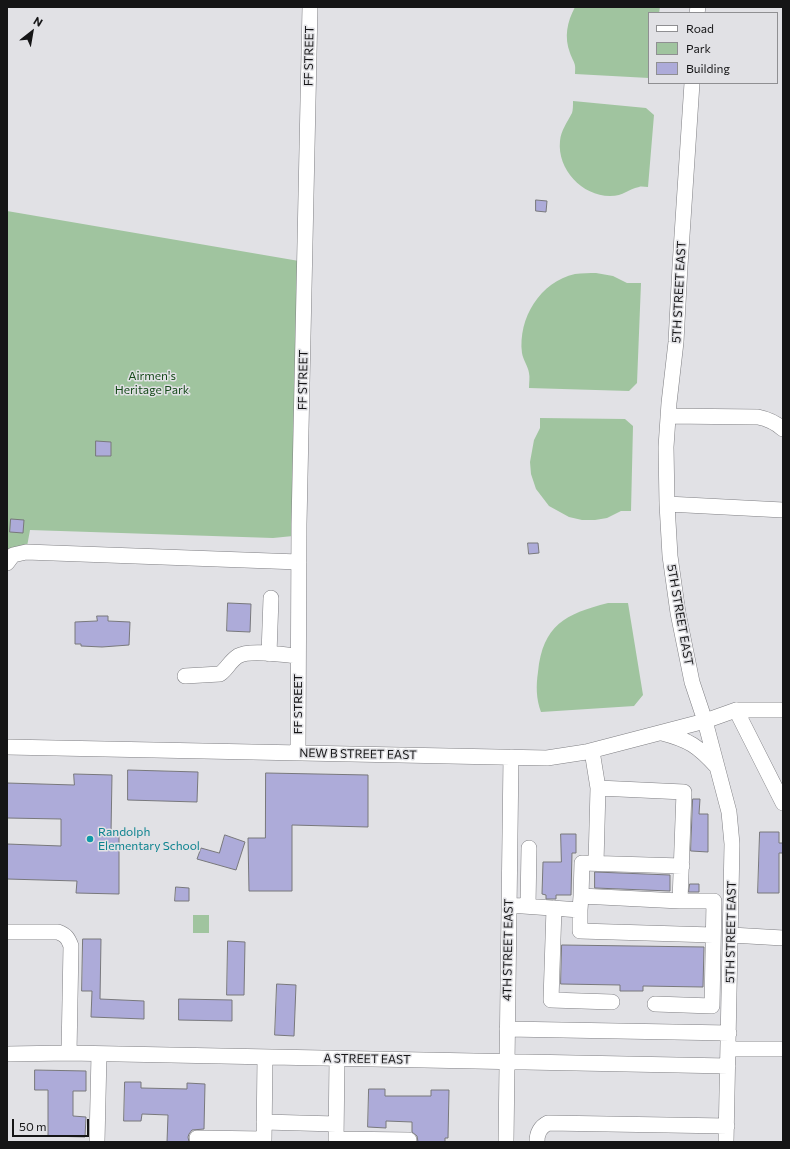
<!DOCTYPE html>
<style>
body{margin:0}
#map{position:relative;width:790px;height:1149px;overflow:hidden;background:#e1e1e5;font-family:Commissioner,sans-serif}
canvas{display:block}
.frame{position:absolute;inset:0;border:8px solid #151516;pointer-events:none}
.legend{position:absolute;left:648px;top:12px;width:130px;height:72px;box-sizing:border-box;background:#e1e1e5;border:1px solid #8f8f92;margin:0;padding:5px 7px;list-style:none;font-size:12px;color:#151516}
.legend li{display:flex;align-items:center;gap:8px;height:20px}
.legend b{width:20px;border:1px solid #8f8f92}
.north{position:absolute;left:12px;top:12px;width:40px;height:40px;-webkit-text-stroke:3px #e1e1e5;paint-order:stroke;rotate:31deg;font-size:11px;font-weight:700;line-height:16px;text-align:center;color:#151516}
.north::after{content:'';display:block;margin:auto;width:14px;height:18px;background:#151516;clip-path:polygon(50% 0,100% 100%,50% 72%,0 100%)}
.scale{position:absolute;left:12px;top:1119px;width:77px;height:18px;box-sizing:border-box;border:2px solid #151516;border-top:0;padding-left:5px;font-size:12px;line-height:14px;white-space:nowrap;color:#151516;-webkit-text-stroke:3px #e1e1e5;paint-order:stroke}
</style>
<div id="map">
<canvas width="790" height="1149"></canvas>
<div class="frame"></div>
<ul class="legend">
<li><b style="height:5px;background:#fff"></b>Road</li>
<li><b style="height:11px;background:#a0c49f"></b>Park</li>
<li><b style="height:11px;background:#adabd9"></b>Building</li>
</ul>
<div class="north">N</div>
<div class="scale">50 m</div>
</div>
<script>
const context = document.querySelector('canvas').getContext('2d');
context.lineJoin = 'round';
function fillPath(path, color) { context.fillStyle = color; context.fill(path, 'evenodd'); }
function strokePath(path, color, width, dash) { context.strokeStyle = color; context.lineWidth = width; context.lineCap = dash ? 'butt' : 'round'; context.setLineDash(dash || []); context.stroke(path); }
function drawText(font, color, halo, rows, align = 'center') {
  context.font = font + ' Commissioner,sans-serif'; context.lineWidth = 3; context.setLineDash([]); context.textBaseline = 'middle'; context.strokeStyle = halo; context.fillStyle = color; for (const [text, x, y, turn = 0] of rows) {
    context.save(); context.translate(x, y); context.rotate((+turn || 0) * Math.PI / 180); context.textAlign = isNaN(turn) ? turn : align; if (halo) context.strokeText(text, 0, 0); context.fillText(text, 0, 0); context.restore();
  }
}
const green = new Path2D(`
 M575 7H660L659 13H649V78L575 74C576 62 574 64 570 53 564 37 567 22 575 7Z
 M573 101 646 108 654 115 648 187C645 187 641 186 639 187 628 189 624 196 610 196 582 196 557 169 560 141 561 130 567 123 572 113 573 110 573 105 573 101Z
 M7 211 299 261 293 536 273 538 30 530 26 552 7 558Z
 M596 273 613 276 627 283H641L637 383 629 391 529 388C529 383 530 377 529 373 528 366 523 360 522 353 518 318 540 282 575 274 582 273 590 273 596 273Z
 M540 418 625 419 633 426 631 511H621L607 518 595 520H582L569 517 549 506 536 489 531 474 530 462 534 440 540 428Z
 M608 603H628L643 695 634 706 541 712C536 699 536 685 538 672 543 625 565 614 608 603Z
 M193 915H209V933H193Z`);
const building = new Path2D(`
 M536 200 547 201 546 212 536 211Z
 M96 441 111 442V456H96Z
 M11 519 24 520 23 533 10 532Z
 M528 543H538L539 553 529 554Z
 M228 603 251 604 250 632 227 631Z
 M97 616H108V621L130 622 129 645 102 647 81 646V644H75V622L97 621Z
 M128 770 198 772 197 802 128 800Z
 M266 773 368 775V827L292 825V891H249L248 838H265Z
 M74 774 112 775 111 833H119V894L76 893 77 881 7 879V844L61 846V819L7 818V783L74 785Z
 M693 799H700L699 814H708V852L691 851Z
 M760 832H779V843H783V853H779V893H758Z
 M561 834H576V853H572L571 895H556V899H546V895L542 894 543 862H561Z
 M225 835 245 842 236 870 197 859 201 848 219 853Z
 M595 872 670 875V891L595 888Z
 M690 884H699V892H689Z
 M176 887 189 888V901H175Z
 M83 939H101L100 999 144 1001V1019L91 1017 92 991H82Z
 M228 941 245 942 244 995H227Z
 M562 945 704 947 703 987 643 986V991H620V985L561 984Z
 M277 984 296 985 294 1036 275 1035Z
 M179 999 232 1000V1021L179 1020Z
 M35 1070 86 1071V1091H73V1116L86 1117 85 1137 48 1136V1090H35Z
 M125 1082H141V1088L187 1089V1083L205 1084 204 1129 192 1130 189 1134 188 1137 189 1142H167L168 1115 142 1114 141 1121H124Z
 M369 1089H385V1096H431V1090H449L448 1138H445V1142H418L417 1136 412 1132V1122L386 1121V1128L368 1127Z`);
const minor = new Path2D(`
 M697 13 698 7
 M692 83 680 266 676 342 669 403 666 447 667 504 670 556 678 613 692 682 705 721 729 812 732 844 726 1142
 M668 416 758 417C768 419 775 422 783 429
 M667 504 783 510
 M7 563 13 555 26 552 299 562
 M269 654 271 598
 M185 676 220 674C227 669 230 661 238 656 250 649 284 655 298 656
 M736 710 783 803
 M662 733C689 740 698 746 717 767
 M7 747 547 758 586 752 705 721 736 710H783
 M592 751 598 788
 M298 752 299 524 310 7
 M581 896 582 863 682 866
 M509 905 580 910 581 896 680 901 684 792 598 788 596 863
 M528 906 529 848
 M554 908 551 1000 612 1002
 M580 910V931L713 935
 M7 932H58C66 935 68 938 71 946L69 1053
 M731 935 783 938
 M655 1004 712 1006 714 901H680
 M507 1029 729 1033
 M728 1049H783
 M7 1054 69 1053 728 1066
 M264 1122 336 1124
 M197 1138 264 1139
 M336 1139 409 1140
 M97 1142 99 1054
 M264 1142 265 1057
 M336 1142 337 1059
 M506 1142 511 757
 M537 1142C537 1133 540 1127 548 1123L727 1126`);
const markers = [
 [90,839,4,"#0f9aa8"]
];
const streetNames = [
 ["FF STREET",309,56,-89],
 ["5TH STREET EAST",679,292,-87],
 ["FF STREET",303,380,-89],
 ["5TH STREET EAST",680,615,80],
 ["FF STREET",298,704,-90],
 ["NEW B STREET EAST",358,754,1],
 ["5TH STREET EAST",731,932,-89],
 ["4TH STREET EAST",508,950,-89],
 ["A STREET EAST",367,1059,1]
];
const parkNames = [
 ["Airmen's",152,376],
 ["Heritage Park",152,390]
];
const cultureNames = [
 ["Randolph",98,832],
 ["Elementary School",98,846]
];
fillPath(green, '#a0c49f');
fillPath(building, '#adabd9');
strokePath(building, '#78787b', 1);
strokePath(minor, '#7f7f83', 16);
strokePath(minor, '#fff', 15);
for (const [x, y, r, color] of markers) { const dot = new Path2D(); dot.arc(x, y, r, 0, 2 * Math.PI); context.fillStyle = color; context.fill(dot); strokePath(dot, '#e1e1e5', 1.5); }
drawText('12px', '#151516', '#e1e1e5', streetNames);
drawText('12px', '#164a1a', '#e1e1e5', parkNames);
drawText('12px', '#0d838f', '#e1e1e5', cultureNames, 'left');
</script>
